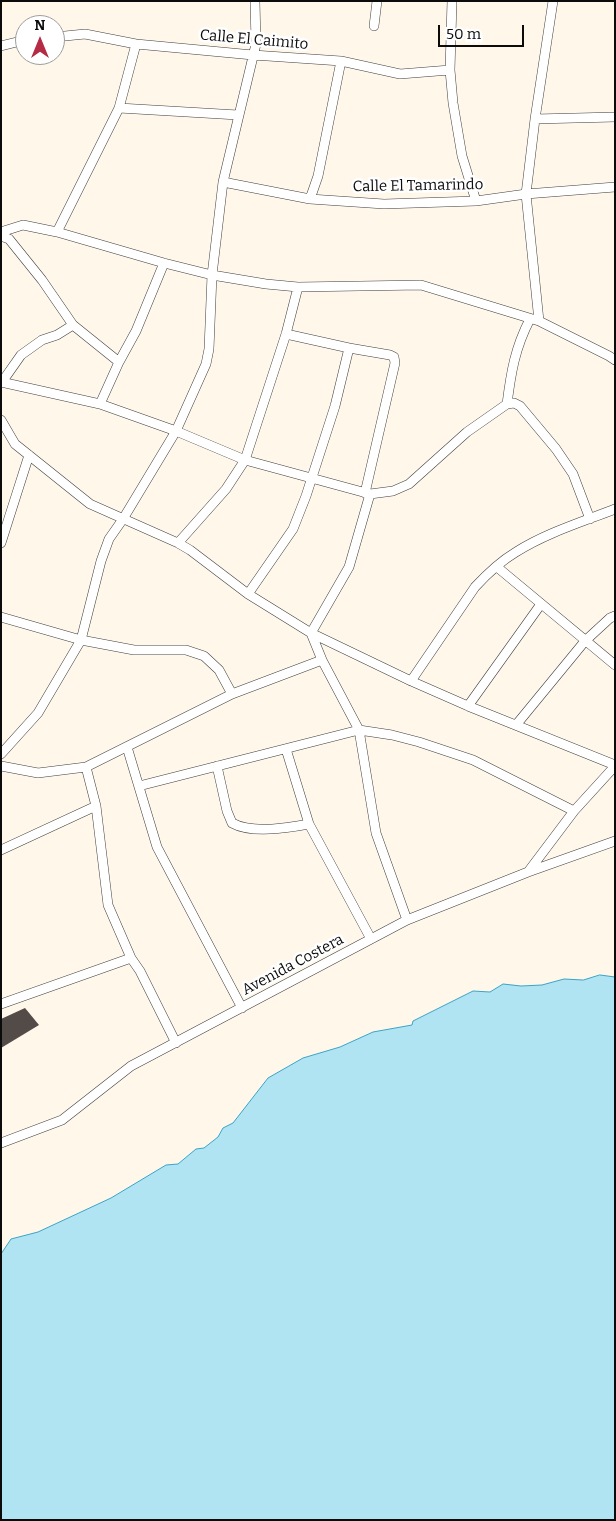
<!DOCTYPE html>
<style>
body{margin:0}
#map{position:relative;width:616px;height:1521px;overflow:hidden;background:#fef7ea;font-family:Bitter,serif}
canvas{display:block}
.frame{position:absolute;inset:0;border:2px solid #0b0b0b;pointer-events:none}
.north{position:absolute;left:15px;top:15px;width:50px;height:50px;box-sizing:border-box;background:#fff;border:1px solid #9d9d9d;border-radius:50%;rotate:0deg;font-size:14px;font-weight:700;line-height:20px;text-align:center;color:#0b0b0b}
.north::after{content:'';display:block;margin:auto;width:18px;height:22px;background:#b52a44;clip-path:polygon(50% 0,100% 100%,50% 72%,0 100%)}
.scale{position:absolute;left:438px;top:25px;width:86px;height:22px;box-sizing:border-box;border:2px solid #0b0b0b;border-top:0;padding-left:6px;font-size:15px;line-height:18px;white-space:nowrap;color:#0b0b0b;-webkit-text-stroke:4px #fff;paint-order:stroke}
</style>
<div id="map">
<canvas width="616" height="1521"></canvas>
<div class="frame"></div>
<div class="north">N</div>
<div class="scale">50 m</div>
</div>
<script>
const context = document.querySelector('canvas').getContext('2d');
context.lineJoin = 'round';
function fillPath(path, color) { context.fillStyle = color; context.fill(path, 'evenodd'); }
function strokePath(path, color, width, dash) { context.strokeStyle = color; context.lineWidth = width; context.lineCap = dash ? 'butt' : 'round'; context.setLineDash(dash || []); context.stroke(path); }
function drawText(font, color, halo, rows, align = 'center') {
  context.font = font + ' Bitter,serif'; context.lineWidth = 5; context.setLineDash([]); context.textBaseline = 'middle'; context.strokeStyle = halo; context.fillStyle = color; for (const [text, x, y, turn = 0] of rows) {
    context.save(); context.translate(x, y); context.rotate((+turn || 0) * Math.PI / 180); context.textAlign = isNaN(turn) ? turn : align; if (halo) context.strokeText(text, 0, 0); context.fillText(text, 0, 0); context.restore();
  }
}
const water = new Path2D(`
 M600 975 615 977V1520H1V1254L11 1239 38 1232 111 1198 166 1165 178 1164 196 1149 204 1148 218 1137 223 1128 233 1123 268 1078 303 1058 340 1047 373 1032 412 1025 413 1021 473 991 490 992 503 984 521 986 542 985 564 979 583 980Z`);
const building = new Path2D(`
 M25 1008 39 1025 1 1048V1019Z`);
const street = new Path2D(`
 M452 1 450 70 453 103 462 156 476 201
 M374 26 377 1
 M55 37 85 34 136 44 253 55 341 61 400 74 450 70
 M1 46 25 40
 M119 108 238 115
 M535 119 615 117
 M223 182 310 199 384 204 476 201 526 194 615 187
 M310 199 318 176 341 61
 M1 232 23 225 57 232 164 263 212 275 266 284 298 287 421 285 539 321 609 356 615 360
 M57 232 119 108 136 44
 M1 236 9 239 42 280 73 325 119 362
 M539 321 526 194 535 119 553 1
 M286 334 349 348 390 355 394 357 395 363 365 493
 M1 382 100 404 176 431 245 460 370 494 393 491 409 484 467 432 507 404 514 403 520 406 556 449 573 474 590 519
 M2 382 21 355 42 340 57 335 73 325
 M100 404 119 362 136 331 164 263
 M507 404C511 372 515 348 530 319
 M1 420 15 444 90 504 178 543 190 550 248 594 311 633 411 681 468 706 615 765
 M370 494 349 567 311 633 322 660 359 730 376 833 407 920
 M1 543 29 455
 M178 543 226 489 245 460 286 334 298 287
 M497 567 615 665
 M248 594 293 529 306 496 335 406 349 348
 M1 617 81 640 134 650H186L204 656 219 670 232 694
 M411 681 475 587C487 574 501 561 516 552 546 533 582 522 615 509
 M468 706 541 604
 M516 725 585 641 610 618 615 616
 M127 747 157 847 242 1008
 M286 749 309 824 371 939
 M1 754 38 713 81 640 101 561 109 539 123 519 176 431 206 364 209 349 212 275 223 182 256 44 255 1
 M1 766 38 773 86 767 232 694 322 660
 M217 766 227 811 232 823C252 834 287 828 309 824
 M86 767 96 806 108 905 131 958 140 971 176 1043
 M139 786 359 730 392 735 419 742 473 760 574 811
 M1 850 96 806
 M528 872 574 811 615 766
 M1 1004 131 958
 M1 1143 62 1120 131 1066 407 920 528 872 615 841`);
const streetNames = [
 ["Calle El Caimito",254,40,5],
 ["Calle El Tamarindo",418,186,-1],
 ["Avenida Costera",293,965,-28]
];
fillPath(water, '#b1e4f3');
strokePath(water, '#3ba3c7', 1);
fillPath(building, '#534b48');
strokePath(street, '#3e3e3e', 10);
strokePath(street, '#fff', 9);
drawText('15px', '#0b0b0b', '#fff', streetNames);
</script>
